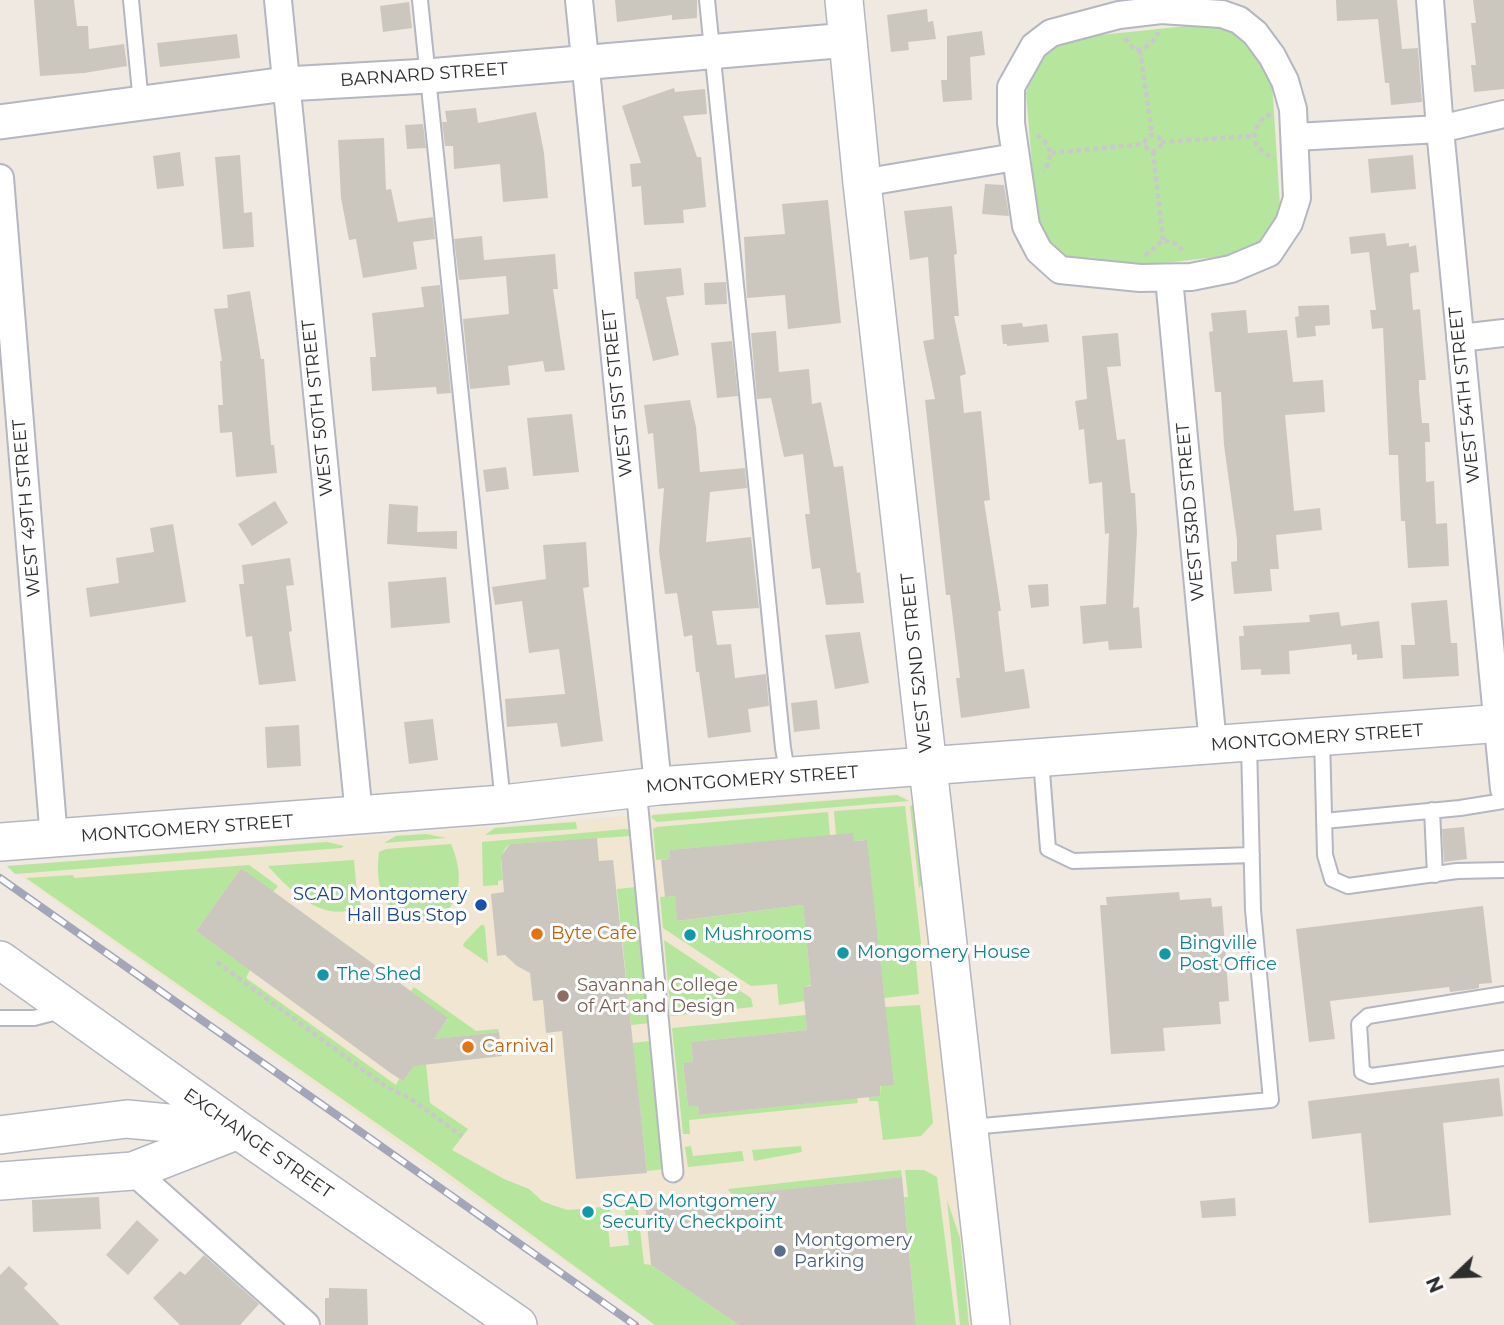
<!DOCTYPE html>
<style>
body{margin:0}
#map{position:relative;width:1504px;height:1325px;overflow:hidden;background:#efe9e1;font-family:Montserrat,sans-serif}
canvas{display:block}
.north{position:absolute;left:1420px;top:1241px;width:70px;height:70px;-webkit-text-stroke:5px #fff;paint-order:stroke;rotate:247deg;font-size:19px;font-weight:700;line-height:28px;text-align:center;color:#2e2e2e}
.north::after{content:'';display:block;margin:auto;width:24px;height:32px;background:#2e2e2e;clip-path:polygon(50% 0,100% 100%,50% 72%,0 100%)}
</style>
<div id="map">
<canvas width="1504" height="1325"></canvas>
<div class="north">N</div>
</div>
<script>
const context = document.querySelector('canvas').getContext('2d');
context.lineJoin = 'round';
function fillPath(path, color) { context.fillStyle = color; context.fill(path, 'evenodd'); }
function strokePath(path, color, width, dash) { context.strokeStyle = color; context.lineWidth = width; context.lineCap = dash ? 'butt' : 'round'; context.setLineDash(dash || []); context.stroke(path); }
function drawText(font, color, halo, rows, align = 'center') {
  context.font = font + ' Montserrat,sans-serif'; context.lineWidth = 6; context.setLineDash([]); context.textBaseline = 'middle'; context.strokeStyle = halo; context.fillStyle = color; for (const [text, x, y, turn = 0] of rows) {
    context.save(); context.translate(x, y); context.rotate((+turn || 0) * Math.PI / 180); context.textAlign = isNaN(turn) ? turn : align; if (halo) context.strokeText(text, 0, 0); context.fillText(text, 0, 0); context.restore();
  }
}
const education = new Path2D(`
 M896 794 908 798 914 805 971 1325H655L6 866Z`);
const green = new Path2D(`
 M1196 25 1234 26 1257 46 1272 82 1280 206 1271 233 1252 248 1225 256 1138 266 1065 260 1048 246 1037 224 1026 93 1036 65 1049 49 1091 36Z
 M897 795 909 801 657 822 651 817 653 815Z
 M913 805 922 884 919 888 910 806Z
 M905 806 921 943 916 961 919 994 884 998 867 844 864 840 854 841 836 835 834 811Z
 M828 812 830 836 670 850V859L656 860 653 829 657 827Z
 M576 822 577 829 485 835 495 828Z
 M626 829 630 830 631 836 510 844C497 854 502 866 503 880L498 881V885L483 886 482 842Z
 M426 834 446 838 384 843 396 836Z
 M327 842 344 846 341 848 15 874 7 866Z
 M451 844C491 937 365 957 379 852L386 849Z
 M354 860 357 894 361 905C327 927 290 891 268 866Z
 M249 865 278 886 273 892 241 868 196 931 250 970 246 978 396 1085 399 1079 403 1081 448 1019 411 991 414 987 476 1031 498 1029 499 1032 434 1039 437 1063 426 1064 430 1103 468 1129 452 1150 504 1179 529 1189 542 1201 552 1205 568 1210 581 1209 583 1217 595 1216 594 1208 610 1206 611 1216 607 1217 610 1247 629 1245 624 1205 637 1203 644 1264 651 1265 739 1325H655L438 1166 26 878 73 875 74 878Z
 M636 887 650 1023 631 1025 617 889Z
 M675 896 678 921 803 905 811 985 803 987 805 1001 779 1005 777 984 751 986 663 928 660 897Z
 M481 925H484L485 929 488 963 463 946 464 943Z
 M664 940 751 998 753 1007 671 1016Z
 M920 1005 933 1123 921 1136 883 1140 878 1101H869V1097L880 1096 885 1007Z
 M806 1015 807 1030 691 1042 693 1062 683 1064 688 1106H698L699 1115 857 1098 858 1103 689 1120 690 1134H683L672 1028Z
 M651 1041 665 1169 647 1171 632 1043Z
 M691 1146 693 1156 742 1151 744 1161 688 1167 685 1147Z
 M801 1146 802 1152 754 1161 752 1150Z
 M901 1170 902 1177 732 1195 728 1189Z
 M905 1170H924L937 1177 956 1325H916L904 1197H908Z
 M947 1200 960 1238 969 1325H960Z`);
const building = new Path2D(`
 M34 0H74L77 26H88L89 49 124 44 127 66 84 73 40 76Z
 M615 0H697V18L672 20V15L617 22Z
 M1336 0H1397L1402 49 1418 48 1422 102 1391 105 1389 83H1385L1378 19 1337 21Z
 M1473 0H1504V89L1474 92 1471 65H1476L1471 23H1476Z
 M409 2 412 28 383 32 380 6Z
 M927 9 928 22 933 21 936 39 908 42 909 50 891 52 887 15Z
 M982 31 985 55 970 57 972 100 943 102 941 80H947V36Z
 M237 34 240 58 160 67 157 43Z
 M674 88 675 92 705 89 707 114 683 116 697 157H701L706 207 683 210 684 223 644 225 641 186 632 187 630 164 641 163 622 106Z
 M476 108 478 123 536 112 544 153 548 198 503 202 500 164 454 169 453 146H445L442 122H447L445 111Z
 M423 124 426 148 407 149 405 125Z
 M384 138 386 190 391 189 398 222 433 217 435 239 413 242 417 269 363 278 356 239 349 240 341 198 338 140Z
 M180 152 184 186 157 189 153 156Z
 M240 155 244 213 252 212 254 247 223 249 215 157Z
 M1413 155 1416 189 1371 193 1368 159Z
 M985 184 1004 185 1009 216 982 214Z
 M828 200 841 323 788 329 785 295 747 298 744 237 785 234 782 204Z
 M952 206 957 254 954 255 959 316H954L966 374 960 376 964 413 981 411 990 500 984 501 1001 611H998L1005 672 1024 669 1030 708 961 718 956 678H960L950 595H946L925 400 935 399 923 341 934 339 928 257 910 260 904 211Z
 M1385 233 1387 246 1409 243V247L1416 245 1419 272 1411 273 1410 276 1413 310 1420 309 1426 380H1419V390L1422 423H1429L1430 442H1425L1426 482 1434 481 1436 524 1447 523 1449 566 1408 568 1405 521H1401L1398 455H1389L1383 328 1372 329 1370 310H1376L1369 252 1351 254 1349 237Z
 M482 236 484 260 555 254 558 289H553L565 370 545 372 543 361 508 366 510 385 470 389 463 319 509 314 506 276 459 280 454 239Z
 M681 268 684 295 666 297 679 355 653 361 638 299H636L634 272Z
 M726 282 727 304 705 305 704 283Z
 M440 285 451 393 437 394 436 387 372 391 370 357H376L372 313 424 307 421 287Z
 M250 291 261 359H264L271 445H274L277 473 236 477 232 432 220 433 218 405H223L220 361H222L214 309 228 308 227 295Z
 M1329 305 1330 325 1315 326 1316 336 1297 338 1295 317 1299 316 1298 306Z
 M1246 310 1248 333 1287 330 1293 382 1323 380 1325 412 1285 415 1294 511 1320 508 1322 530 1276 535 1279 569H1270L1272 591 1234 594 1231 562 1237 561V540L1224 445 1221 392H1215L1209 332 1213 331 1211 313Z
 M1022 323 1023 327 1047 324 1049 342 1007 346V344H1003L1001 325Z
 M776 331 779 372 809 369 812 404 821 402 834 467 843 466 857 573 860 572 864 603 826 605 820 568 812 569 805 514H810L803 454 784 457 771 398 757 399 751 333Z
 M1118 333 1121 366 1107 367 1117 440 1125 439 1131 493H1135L1137 531 1133 608 1139 607 1142 648 1109 650 1108 641 1083 644 1080 606 1106 604 1109 533 1105 534 1102 482 1089 484 1084 429 1079 430 1075 401 1087 399 1082 336Z
 M732 341 738 396 717 398 711 343Z
 M690 400 696 427 700 472 745 468 747 488 710 492 706 542 751 537 759 608 712 611 717 645 731 644 735 678 766 674 769 706 748 709 751 732 708 738 699 672H696L692 635 684 637 677 593 665 594 659 551 664 488 658 489 653 433 648 434 644 405Z
 M572 414 579 472 533 476 527 418Z
 M506 467 509 489 486 492 483 470Z
 M275 501 288 523 252 546 238 524Z
 M389 504 418 506 417 532 457 531V549L387 544Z
 M173 524 186 602 90 617 86 588 119 583 116 558 154 552 150 528Z
 M586 542 589 587 583 588 603 741 561 747 557 723 507 727 505 699 565 694 559 649 529 653 522 601 495 605 492 587 546 579 543 545Z
 M290 558 294 585 286 586 292 631 289 632 296 681 259 685 252 636 246 637 239 584H244L242 565Z
 M446 577 450 623 391 628 388 582Z
 M1048 584 1049 606 1031 608 1028 585Z
 M1447 600 1451 643H1457L1459 676 1403 679 1401 645H1415L1411 603Z
 M1339 612 1341 626 1379 621 1383 658 1357 660V654L1352 655 1351 644 1289 651 1290 674 1261 675V669L1241 670 1239 636H1244L1243 626 1310 622 1309 615Z
 M860 632 869 683 835 689 825 635Z
 M817 700 820 729 794 732 791 703Z
 M433 719 438 760 409 764 404 722Z
 M299 725 301 766 267 768 265 727Z
 M1464 827 1467 859 1444 862 1442 829Z
 M853 833 854 841 867 840 894 1085 880 1086V1096L699 1115 698 1106H688L683 1063 693 1062 691 1042 807 1030 803 987 811 986 803 905 677 921 675 896 665 897 661 860 670 859V850Z
 M597 838 599 861 613 860 647 1173 576 1179 562 1031 546 1033 543 1000 533 1001 530 973 517 966 505 955 497 956 491 894 504 892 501 856 510 844Z
 M241 868 448 1018 434 1039 499 1032 502 1056 414 1066 403 1081 392 1074 196 931Z
 M1179 892 1180 900 1211 898 1212 907 1222 906 1229 1001 1219 1002 1221 1024 1163 1028 1165 1051 1111 1054 1100 905H1107L1106 897Z
 M1483 906 1492 983 1479 984V988L1474 989 1450 992 1449 987 1330 1001 1335 1039 1309 1042 1296 929Z
 M1499 1078 1503 1116 1443 1123 1451 1215 1369 1223 1361 1133 1312 1139 1308 1101Z
 M902 1177 916 1325H739L651 1265 645 1204Z
 M99 1197 101 1229 33 1232 32 1200Z
 M1235 1198 1236 1216 1202 1218 1200 1201Z
 M137 1220 159 1240 128 1275 106 1255Z
 M204 1255 259 1304 240 1325H180L153 1298 180 1271 185 1275Z
 M9 1266 28 1284 24 1288 60 1325H0V1275Z
 M329 1288 367 1289 368 1325H325V1298H329Z`);
const path = new Path2D(`
 M1125 38 1135 50C1146 50 1154 42 1158 32
 M1140 50 1152 135
 M1271 114C1248 125 1249 149 1274 158
 M1037 135 1044 140 1051 153 1047 166 1043 171
 M1145 143a8 8 0 1 1 16 0a8 8 0 1 1-16 0Z
 M1161 142 1254 136
 M1153 151 1163 240
 M1051 153 1145 144
 M1145 256 1163 240 1178 244 1184 253
 M217 962 385 1086 411 1099 462 1136`);
const service = new Path2D(`
 M131 0 141 103
 M420 0 503 803
 M707 0 783 748 788 776
 M1322 737 1325 855 1332 879 1348 886 1457 871 1504 870
 M1041 759 1048 849 1073 861 1252 855
 M1432 810 1435 875
 M1324 821 1460 808 1504 801
 M1504 994 1368 1016 1359 1024 1362 1072 1371 1076 1504 1058
 M0 1018H34L61 1011
 M971 1127 1271 1100 1253 910 1249 744`);
const pedestrian = new Path2D(`
 M636 788 673 1172`);
const minor = new Path2D(`
 M278 0 359 815
 M579 0 658 786
 M1430 0 1440 129 1504 789
 M1161 10 1222 14 1239 20 1255 33 1272 56 1285 81 1293 109 1297 198 1289 223 1269 253 1231 269 1191 277 1140 278 1060 270 1039 251 1026 226 1011 123V87L1034 46 1051 33 1119 15Z
 M1295 137 1440 129 1504 114
 M0 178 54 839
 M862 183 1015 157
 M1169 278 1213 745
 M1460 338 1504 333
 M133 1171 306 1325`);
const tertiary = new Path2D(`
 M0 122 286 84 428 76 848 40`);
const secondary = new Path2D(`
 M844 0 862 183 991 1325
 M0 842 503 804 658 786 1504 723
 M0 960 238 1130 518 1325
 M0 1135 127 1119 230 1129
 M0 1181 133 1171 238 1130`);
const rail = new Path2D(`
 M0 878 635 1325`);
const markers = [
 [481,905,7,"#1a4fb4"],
 [537,934,7,"#e8710a"],
 [690,935,7,"#0f9aa8"],
 [843,953,7,"#0f9aa8"],
 [1165,954,7,"#0f9aa8"],
 [323,975,7,"#0f9aa8"],
 [563,996,7,"#8d6e63"],
 [468,1047,7,"#e8710a"],
 [588,1212,7,"#0f9aa8"],
 [780,1251,7,"#5c6f8a"]
];
const streetNames = [
 ["BARNARD STREET",424,75,-4],
 ["WEST 51ST STREET",618,393,-96],
 ["WEST 54TH STREET",1465,395,-96],
 ["WEST 50TH STREET",318,408,-96],
 ["WEST 49TH STREET",27,508,-95],
 ["WEST 53RD STREET",1191,512,-95],
 ["WEST 52ND STREET",917,663,-96],
 ["MONTGOMERY STREET",1317,738,-4],
 ["MONTGOMERY STREET",752,780,-4],
 ["MONTGOMERY STREET",187,829,-4],
 ["EXCHANGE STREET",258,1144,35]
];
const transitNames = [
 ["SCAD Montgomery",467,895],
 ["Hall Bus Stop",467,916]
];
const foodNames = [
 ["Byte Cafe",551,934],
 ["Carnival",482,1047]
];
const cultureNames = [
 ["Mushrooms",704,935],
 ["Bingville",1179,944],
 ["Post Office",1179,965],
 ["Mongomery House",857,953],
 ["The Shed",337,975],
 ["SCAD Montgomery",602,1202],
 ["Security Checkpoint",602,1223]
];
const educationNames = [
 ["Savannah College",577,986],
 ["of Art and Design",577,1007]
];
const serviceNames = [
 ["Montgomery",794,1241],
 ["Parking",794,1262]
];
fillPath(education, '#f0e6d1');
fillPath(green, '#b6e59e');
fillPath(building, '#cbc7bf');
strokePath(service, '#b4b7c1', 18);
strokePath(pedestrian, '#b4b7c1', 23);
strokePath(minor, '#b4b7c1', 30);
strokePath(tertiary, '#b4b7c1', 37);
strokePath(secondary, '#b4b7c1', 40);
strokePath(path, '#c9c9c9', 4.5, [5, 3.5]);
strokePath(service, '#fff', 14);
strokePath(pedestrian, '#fff', 19);
strokePath(minor, '#fff', 26);
strokePath(tertiary, '#fff', 33);
strokePath(secondary, '#fff', 37);
strokePath(rail, '#a3a6b8', 8);
strokePath(rail, '#fff', 5, [16]);
for (const [x, y, r, color] of markers) { const dot = new Path2D(); dot.arc(x, y, r, 0, 2 * Math.PI); context.fillStyle = color; context.fill(dot); strokePath(dot, '#fff', 2.5); }
drawText('18px', '#2e2e2e', '#fff', streetNames);
drawText('18px', '#164399', '#fff', transitNames, 'right');
drawText('18px', '#c56008', '#fff', foodNames, 'left');
drawText('18px', '#0d838f', '#fff', cultureNames, 'left');
drawText('18px', '#785e54', '#fff', educationNames, 'left');
drawText('18px', '#4e5e75', '#fff', serviceNames, 'left');
</script>
